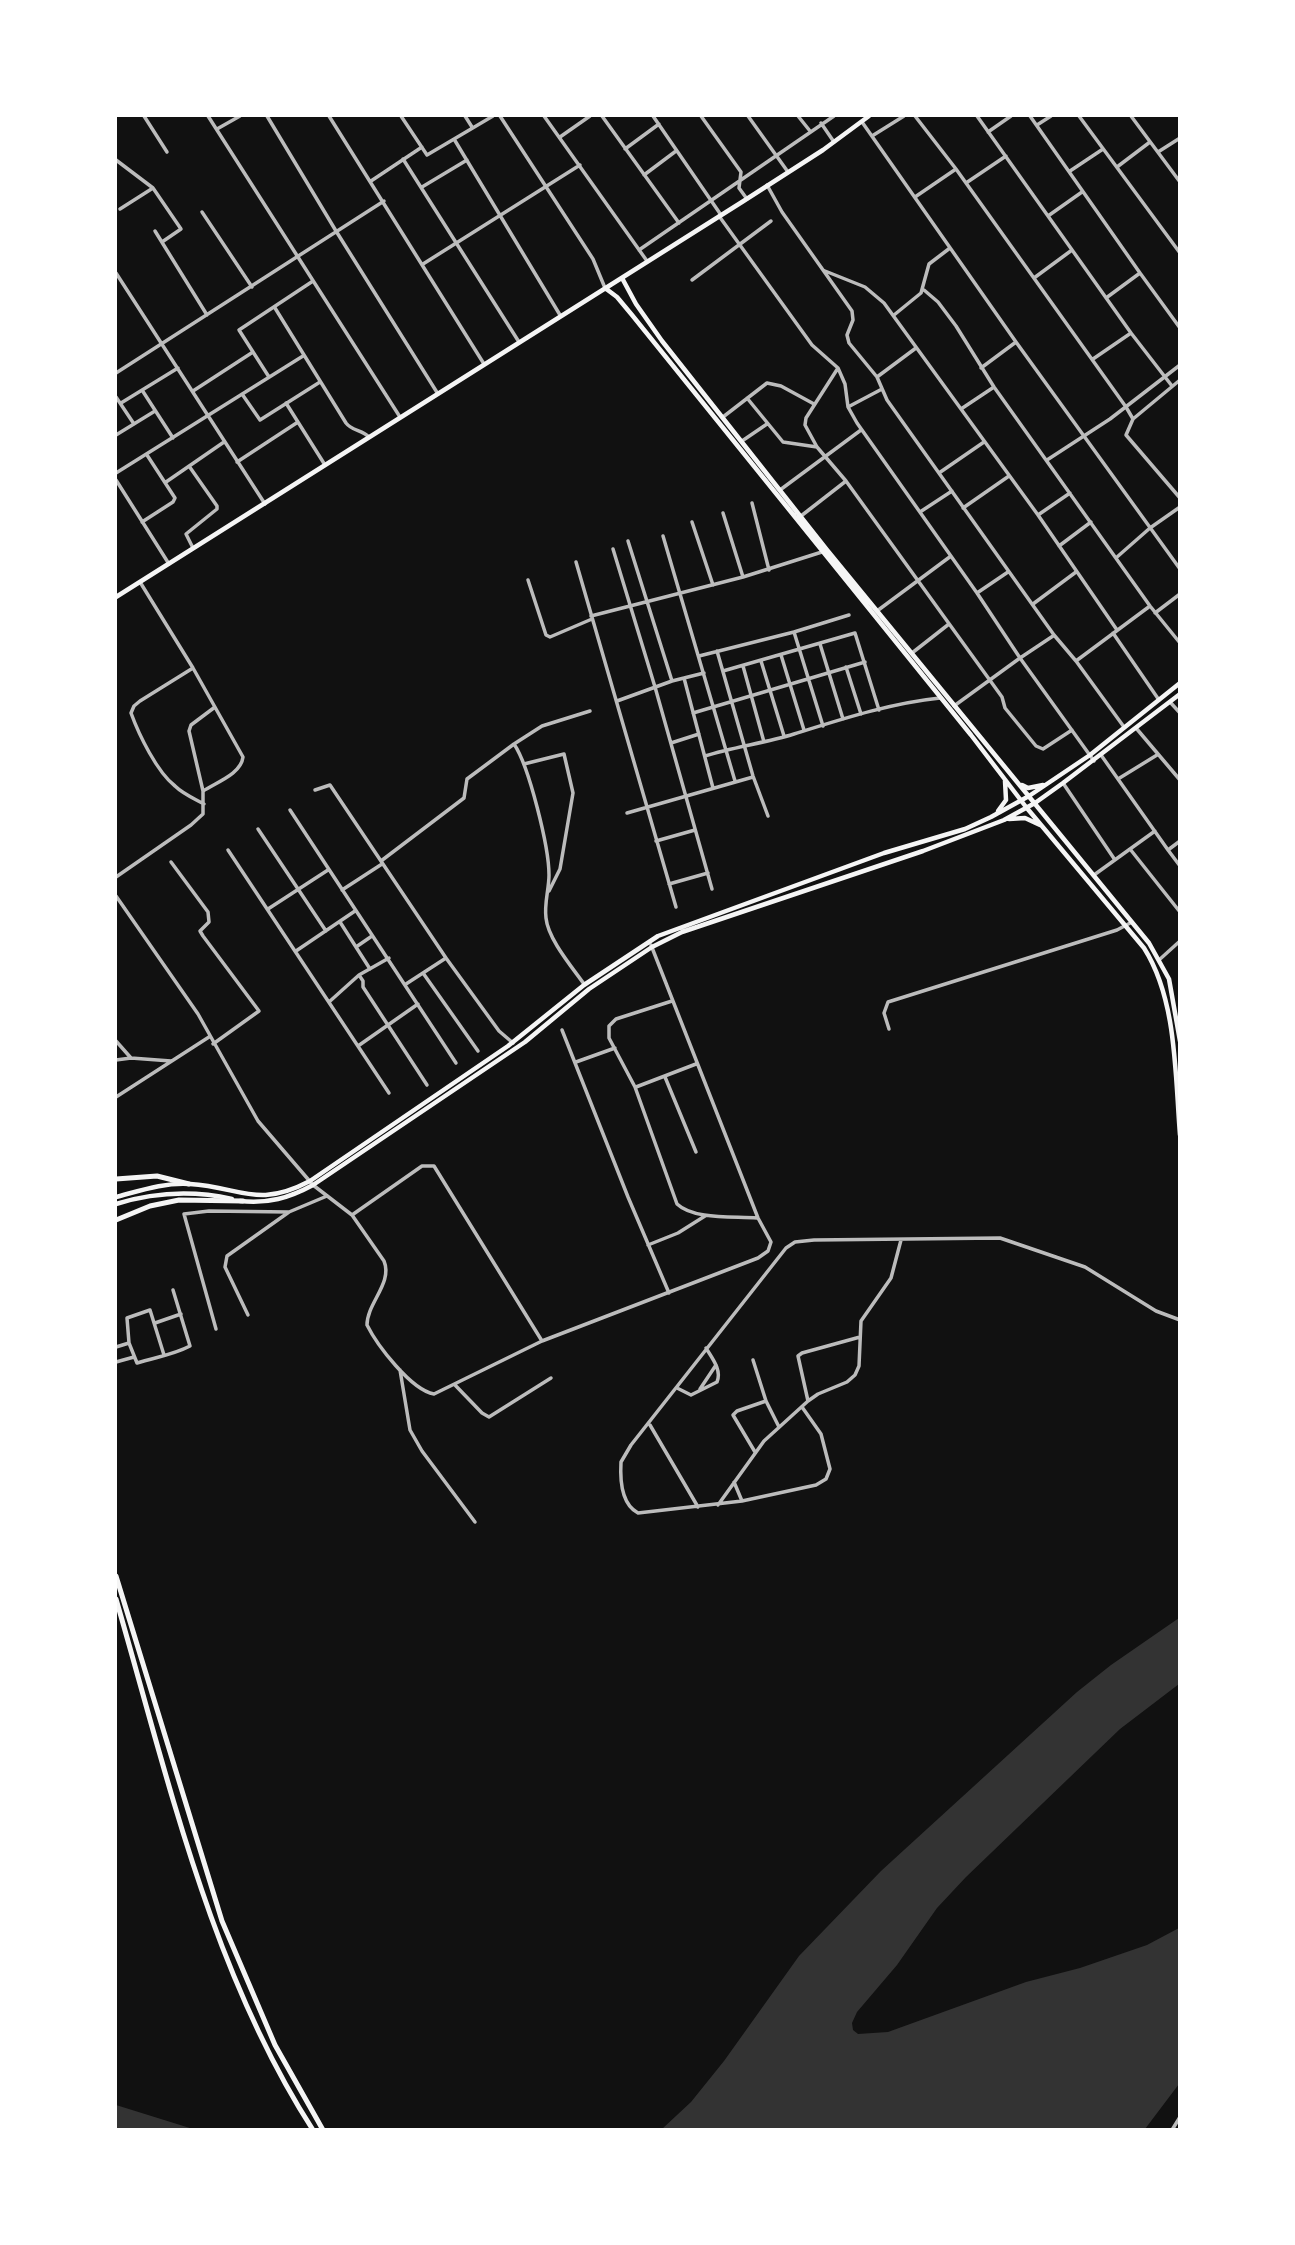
<!DOCTYPE html>
<style>
body{margin:0}
#map{position:relative;width:1295px;height:2245px;overflow:hidden;background:#111;font-family:"Exo 2",sans-serif}
canvas{display:block}
.frame{position:absolute;inset:0;border:117px solid #fff;pointer-events:none}
</style>
<div id="map">
<canvas width="1295" height="2245"></canvas>
<div class="frame"></div>
</div>
<script>
const context = document.querySelector('canvas').getContext('2d');
context.lineJoin = 'round';
function fillPath(path, color) { context.fillStyle = color; context.fill(path, 'evenodd'); }
function strokePath(path, color, width, dash) { context.strokeStyle = color; context.lineWidth = width; context.lineCap = dash ? 'butt' : 'round'; context.setLineDash(dash || []); context.stroke(path); }
const water = new Path2D(`
 M1179 1618V1684L1120 1729 966 1877 937 1908 897 1965 857 2012 852 2023 853 2030 858 2034 888 2032 1026 1982 1080 1968 1147 1945 1179 1928V2084L1145 2129H662L691 2102 724 2061 799 1956 881 1871 1077 1692 1111 1665Z
 M116 2105 193 2129H116Z`);
const minor = new Path2D(`
 M144 116 167 152
 M208 116 400 417
 M267 116 336 231 438 394
 M329 116 484 364
 M401 116 427 155 493 116
 M465 116 472 127
 M500 116 593 259 605 288
 M544 116 647 261
 M602 116 679 223
 M653 116 721 215
 M701 116 741 172 739 188 747 199
 M748 116 788 172
 M798 116 810 131
 M915 116 956 169 1126 407 1133 419
 M977 116 1131 333 1172 386
 M1030 116 1140 273 1106 298
 M1079 116 1180 253
 M1131 116 1180 182
 M862 122 1016 342 1180 569
 M821 123 834 142
 M1037 125 1051 116
 M217 129 240 116
 M988 132 1011 116
 M872 136 904 116
 M560 137 590 116
 M454 139 560 315
 M625 149 659 124
 M1158 152 1180 138
 M403 159 519 342
 M116 160 153 188
 M1117 167 1150 142
 M1070 171 1103 149
 M644 175 676 151
 M371 181 422 147
 M966 183 1006 156
 M767 185 782 212 852 311 853 320 847 335 849 343 877 377 887 400 1054 635 1076 661 1124 727
 M422 187 467 160
 M915 197 956 169
 M120 209 153 188 181 229 162 242
 M202 212 252 287
 M719 216 812 345 838 368 845 384 848 407 857 423 977 593 1020 658 1053 636
 M1048 216 1082 192
 M155 231 207 315
 M639 250 834 116
 M423 264 580 165
 M825 271 865 287 884 303 1038 515 1117 630
 M116 273 265 504
 M1140 273 1180 328
 M1034 278 1072 250
 M692 280 771 221
 M924 290 938 302 956 326 994 387 1150 606 1180 643
 M275 308 346 423C352 431 362 430 369 437
 M894 315 921 293 929 264 950 248
 M1093 359 1131 333
 M838 368 806 418 805 425 817 447 846 481 1002 697 1005 708 1036 746 1043 749 1072 730
 M981 368 1016 342
 M116 373 384 201
 M269 377 239 330 313 281
 M877 377 916 348
 M1180 380 1133 419 1126 435 1180 498
 M142 390 173 438
 M193 391 253 352
 M242 394 260 420 320 382
 M116 397 134 424
 M747 398 783 442 817 447
 M121 403 178 368
 M286 403 325 465
 M848 407 882 389
 M961 409 994 387
 M723 417 767 383 781 386 814 404
 M116 435 155 411
 M742 441 767 424
 M1047 460 1110 419 1180 365
 M237 462 298 422
 M189 466 217 506V509L186 534 193 548
 M116 473 303 356
 M939 473 984 442
 M116 480 169 564
 M166 482 224 442
 M780 490 861 430
 M752 503 769 570
 M963 508 1009 476
 M920 512 952 491
 M723 513 743 577
 M1038 515 1070 493
 M801 516 846 481
 M142 522 173 502 175 498 147 455
 M692 522 713 585
 M663 536 735 781
 M628 541 672 681
 M1059 546 1091 522
 M613 549 655 687 712 889
 M1117 557 1150 528 1180 507
 M576 562 676 907
 M528 580 546 635 550 637 592 619
 M140 582 193 668 243 757C241 774 217 782 203 791
 M977 593 1008 572
 M1033 604 1076 572
 M877 611 951 556
 M1155 613 1180 594
 M591 616 743 577 825 551
 M794 632 823 726
 M1113 633 1159 700
 M820 644 843 719
 M717 651 753 776 768 816
 M912 653 949 624
 M781 655 804 730
 M699 656 794 632 849 615
 M761 661 784 736
 M1076 661 1150 606
 M743 666 764 742
 M846 667 861 714
 M193 668 140 701 134 706 131 713C139 735 157 772 175 786 183 794 195 799 204 804
 M723 671 855 633 879 710
 M684 678 713 788
 M617 701 672 681 704 673
 M1170 702 1180 713
 M954 706 1020 658 1094 761
 M693 713 865 662
 M1136 728 1180 780
 M671 743 699 734
 M514 744C529 766 549 847 549 875 549 889 544 904 546 918 548 939 572 967 584 984
 M1101 755 1168 850
 M705 756C734 747 765 743 794 734 842 719 891 703 940 698
 M524 764 564 754 573 793 560 869 549 891
 M1118 779 1157 755
 M1063 783 1115 860
 M315 790 330 785 446 958 499 1031 513 1043
 M290 810 456 1063
 M627 813 753 777
 M258 829 326 931
 M656 841 695 830
 M1180 841 1168 850 1180 866
 M1130 849 1180 912
 M228 850 389 1093
 M381 861 464 798 467 779 514 744 542 726 590 711
 M171 862 208 912 209 922 200 931 203 936 259 1011 213 1044
 M1094 875 1155 831
 M116 877 191 825 203 814V791L189 731 191 725 215 707
 M669 884 708 873
 M342 890 382 864
 M116 896 198 1014 258 1121 313 1185 352 1215 422 1166H434L542 1341
 M268 909 328 870
 M340 922 370 969
 M356 947 372 936
 M296 951 355 911
 M1159 960 1180 941
 M423 973 478 1051
 M359 975 363 981V987L427 1085
 M406 984 446 958
 M672 1001 616 1019 609 1026V1038L635 1087 677 1204C694 1220 734 1216 757 1218
 M329 1002 359 975 389 958
 M889 1029 884 1013 888 1002 1117 930 1132 922
 M562 1030 628 1197 669 1293
 M116 1041 131 1058 171 1061
 M358 1046 418 1004
 M116 1060 131 1058
 M576 1062 615 1048
 M665 1077 696 1152
 M636 1087 696 1064
 M116 1097 209 1037
 M352 1215 384 1261C393 1283 367 1303 367 1325 377 1345 411 1390 434 1394L542 1341 758 1258 768 1251 771 1242 758 1218 651 945
 M648 1245 678 1233 705 1216
 M248 1315 225 1267 227 1256 289 1212
 M155 1323 181 1314
 M216 1329 184 1214 209 1211 289 1212 327 1196
 M116 1347 129 1343
 M164 1355 150 1310 127 1318 129 1343 137 1363C156 1357 173 1355 190 1346L173 1290
 M753 1360 766 1401 737 1411 733 1415 755 1452
 M116 1362 134 1357
 M400 1370 410 1430 422 1451 475 1522
 M455 1385 482 1413 489 1417 551 1378
 M677 1388 691 1395 717 1382C722 1370 712 1358 706 1348
 M700 1389 716 1365
 M766 1401 779 1427
 M808 1401 798 1356 802 1353 860 1337
 M650 1425 698 1507
 M734 1482 742 1501 638 1513C621 1504 620 1479 621 1462L631 1445 786 1248 795 1242 814 1240 1000 1238 1085 1267 1156 1311 1180 1320
 M742 1501 816 1485 826 1479 830 1469 821 1434 802 1407
 M718 1505 764 1441 808 1401 818 1394 847 1382 855 1375 859 1366 861 1321 891 1278 901 1240
 M1172 2130 1180 2117`);
const secondary = new Path2D(`
 M622 278 636 304 662 341 827 550 1149 943 1169 979 1180 1041
 M605 288 617 297 632 315 971 735 1026 807 1144 948C1177 1000 1175 1074 1180 1135
 M116 597 742 202 823 150 869 116
 M1022 785 1028 788 1043 785
 M998 811 1006 800 1005 781
 M1009 819 1025 818 1040 825
 M116 1197C139 1191 165 1182 190 1184 241 1187 257 1209 310 1181L508 1046 584 985 658 936 884 853 965 829 991 817 1029 796 1090 755 1180 683
 M240 1201C268 1204 289 1198 313 1185L525 1042 589 989 652 947 682 932 923 851 1004 820 1035 803 1063 783 1180 694
 M116 1204C155 1192 192 1190 232 1199`);
const trunk = new Path2D(`
 M116 1179 157 1176 189 1184
 M116 1220 150 1206 179 1200 243 1201
 M116 1576 222 1921 275 2045 323 2130
 M116 1599C168 1778 211 1972 313 2130`);
fillPath(water, '#333');
strokePath(minor, '#bcbcbc', 3.5);
strokePath(secondary, '#f5f5f5', 4.5);
strokePath(trunk, '#f5f5f5', 5);
</script>
